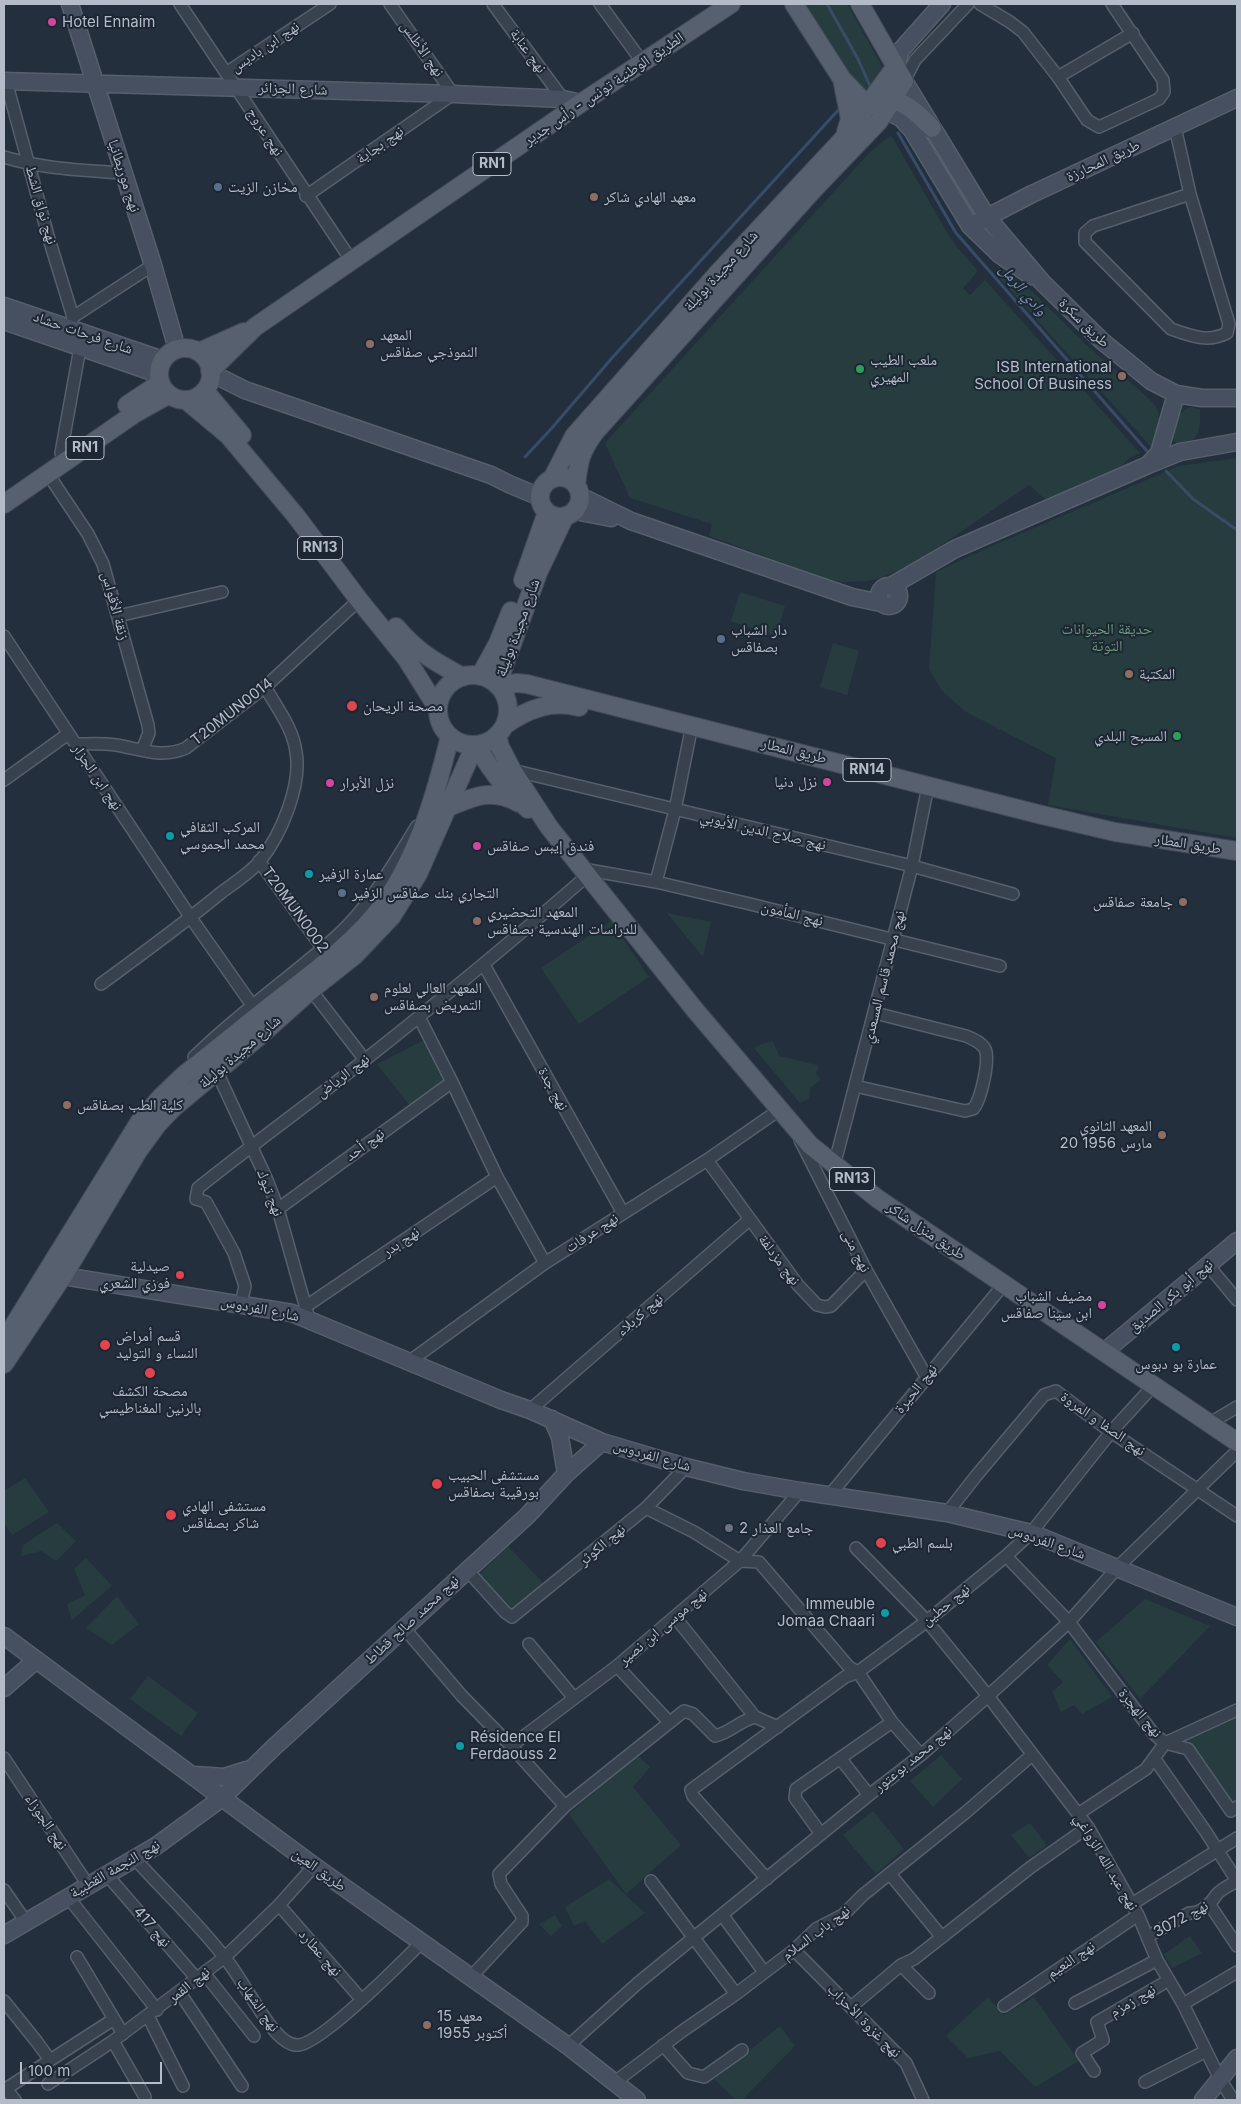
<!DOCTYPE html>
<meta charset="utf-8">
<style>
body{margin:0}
#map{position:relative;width:1241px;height:2104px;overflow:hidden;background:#242f3e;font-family:Inter,sans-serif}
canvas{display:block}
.frame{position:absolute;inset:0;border:5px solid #b4bcc9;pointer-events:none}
.scale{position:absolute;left:20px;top:2062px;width:142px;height:22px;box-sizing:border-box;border:2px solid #b4bcc9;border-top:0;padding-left:6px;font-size:15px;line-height:18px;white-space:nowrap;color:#b4bcc9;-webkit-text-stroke:4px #1d2633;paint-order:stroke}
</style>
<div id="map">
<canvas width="1241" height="2104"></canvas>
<div class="frame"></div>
<div class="scale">100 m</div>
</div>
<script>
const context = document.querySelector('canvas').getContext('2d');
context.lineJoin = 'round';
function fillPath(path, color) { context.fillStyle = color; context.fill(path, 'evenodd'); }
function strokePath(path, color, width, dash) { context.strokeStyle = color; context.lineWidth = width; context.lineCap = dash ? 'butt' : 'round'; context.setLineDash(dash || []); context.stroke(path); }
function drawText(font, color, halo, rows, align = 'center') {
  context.font = font + ' Inter,"Noto Naskh Arabic",sans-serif'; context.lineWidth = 4; context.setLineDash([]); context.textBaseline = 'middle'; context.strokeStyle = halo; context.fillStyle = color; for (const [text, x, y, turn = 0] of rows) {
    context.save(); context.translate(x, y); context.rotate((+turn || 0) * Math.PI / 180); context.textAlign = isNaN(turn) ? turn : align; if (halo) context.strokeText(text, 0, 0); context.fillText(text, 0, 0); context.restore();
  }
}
const green = new Path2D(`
 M800 4H847L883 68C883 80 874 85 865 90L851 78Z
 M891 135 945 229 956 246 978 271 963 288 970 295 985 280 1140 453 1128 459 1119 469 1046 500 1029 485 917 562 881 578 868 581 843 582 825 578 709 536 712 524 630 498 605 443 870 152Z
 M999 267 1033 292 1084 343 1146 396C1150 400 1157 406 1158 412 1161 422 1156 440 1151 447L994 272Z
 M1191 407 1200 410C1201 428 1199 445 1177 445L1172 437C1176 424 1176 412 1191 407Z
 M1237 458V838L1048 805 1056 758 966 712 942 691 929 669 936 572 985 549 1179 466Z
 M740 592 785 606 776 636 731 621Z
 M833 643 859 651 847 695 820 687Z
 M667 913 711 922 703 957Z
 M611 921 649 977 579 1024 541 968Z
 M426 1039 445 1079 410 1106 377 1064Z
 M773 1041 779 1056 817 1065 819 1068 816 1073 821 1080 810 1088 809 1099 800 1103 754 1048 762 1044Z
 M25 1478 49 1512 12 1535 4 1523V1491Z
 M57 1523 76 1541 56 1561 41 1551 21 1556 23 1545Z
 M508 1546 544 1584 513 1609 479 1575Z
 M86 1558 112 1586 72 1620 67 1604 85 1595 74 1569Z
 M117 1596 139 1624 112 1645 86 1628Z
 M1145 1599 1210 1626 1140 1699 1096 1642Z
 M1070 1639 1112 1697 1082 1714 1074 1705 1061 1712 1052 1692 1063 1682 1047 1665Z
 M148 1676 198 1713 181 1736 130 1699Z
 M1237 1717V1802L1232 1805 1187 1739Z
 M637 1755 650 1767 633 1787 681 1845 626 1894 569 1814Z
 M941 1755 962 1779 933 1807 910 1781Z
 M873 1811 904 1849 876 1874 843 1835Z
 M1030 1823 1047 1845 1029 1858 1011 1835Z
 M609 1879 645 1913 602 1944 585 1921 574 1926 565 1907Z
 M555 1915 562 1926 551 1936 539 1924Z
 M1190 1936 1202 1953 1172 1968 1164 1954Z
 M988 1997 1004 2015 1034 1997 1079 2061 1035 2087 1000 2051 968 2058 946 2036Z
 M780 2026 795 2046 742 2100H736L714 2079Z`);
const stream = new Path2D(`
 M827 4 858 59 870 86
 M898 133 956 233 1147 451
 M525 457 551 429 612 358 841 107
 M1166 471 1193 499 1237 530`);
const street = new Path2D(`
 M180 4 351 260
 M493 4 563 99
 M600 4 643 63
 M980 4 1010 22 1023 32 1058 77 1087 120 1099 127 1159 99 1164 92 1163 80 1112 4
 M226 73 330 4
 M1058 77 1133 33
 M6 81 49 239 73 317 70 329
 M904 81 915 60 968 4
 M1175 127 1190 194 1229 324 1227 333C1208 343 1191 336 1171 329L1085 242V233L1093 226 1190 194
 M4 157C43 169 82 170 122 173
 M306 196 453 94 390 4
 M73 317 153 265
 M61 453 80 348
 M48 474 88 534 103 564 148 725 149 733 142 750
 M118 616 222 592
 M4 636 191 918 259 1015
 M76 744C89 744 102 743 116 745 140 749 162 759 186 748L265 687 359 600
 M512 770 912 866 1013 894
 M4 780 68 734
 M259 861 326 953
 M583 869 656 882 750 904 1000 966
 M656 882 675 810 692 725
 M484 965 623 1213
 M101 984C142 954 183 924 222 892 234 883 250 873 260 861 281 835 302 785 296 752 293 728 277 708 265 687
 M311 990 365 1060
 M419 1017 452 1082 497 1177 545 1263
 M194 1057C239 1012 293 976 339 934 372 903 394 863 417 826
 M217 1072 267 1180 278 1209 309 1319
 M855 1086 965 1111 973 1109C981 1100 990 1060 985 1049 981 1042 973 1039 966 1036L875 1013
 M800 1140 866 1270 926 1376
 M707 1160 798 1285 817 1305 825 1307 831 1306 866 1270
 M834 1166 912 866 928 786
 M278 1209 452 1082
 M1208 1265 1237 1300
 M241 1304 245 1286 234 1253 206 1202 196 1199 198 1188C253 1144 311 1102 366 1059 442 999 516 938 588 875
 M305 1307 497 1177
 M410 1361 545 1263 707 1160 779 1110
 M530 1410 749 1220
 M1210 1423 1237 1407
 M829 1496 1004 1284
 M646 1508 694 1532 740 1561 759 1562 849 1667 858 1672 892 1722 921 1755
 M947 1513 976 1476 1044 1395 1056 1391 1111 1432 1237 1516
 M856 1548 927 1621 988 1696 1088 1827 1138 1915 1157 1960 1183 2004 1220 2079 1233 2100
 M1006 1556 1069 1622 1153 1733 1165 1743 1188 1749 1231 1811 1237 1807
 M467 1570 505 1612 512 1617 646 1508 686 1467
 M675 1617 755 1717 778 1727
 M404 1628 462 1696 511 1746 565 1806 499 1874 501 1884 522 1916V1922L472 1976
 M529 1644 574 1698
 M617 1666 669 1722
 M511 1746 617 1666 740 1561 800 1491
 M4 1758 88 1885
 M840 1758 869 1795
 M1154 1758 1206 1832 1237 1881
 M565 1806 684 1711 693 1714 715 1736C730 1733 739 1721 755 1717
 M1078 1814 1146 1769 1165 1743 1237 1710
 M821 1834 795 1798 796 1789 892 1722
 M135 1859C164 1891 199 1924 225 1958 234 1969 241 1981 248 1992 259 2008 279 2047 299 2045 323 2042 401 1963 421 1943
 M890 1874 941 1936
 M107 1875 197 1979
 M767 1879 693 1796 691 1790 845 1677 858 1672 927 1621 1006 1556 1031 1533 1111 1432 1154 1385
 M651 1881 736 1994
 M4 1890 26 1922
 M68 1897 157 2010
 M1132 1904 1237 1838
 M279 1905 362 2000
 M1210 1905 1237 1946
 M723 1916 764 1972
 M1147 1937 1189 1913C1202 1914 1211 1903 1217 1894 1221 1889 1232 1884 1237 1881
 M794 1950 906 2063 923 2100
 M77 1957 123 2034
 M901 1965 929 1993
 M204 1973 254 2036
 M180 1993 242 2086
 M4 2001 37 2042 50 2060
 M1075 2003 1157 1960
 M1183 2004 1237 1972
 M1004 2006 1138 1915
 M851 2007 901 1965 914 1959 1031 1867 1088 1827
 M148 2016 183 2086
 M113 2041 145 2097
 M663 2045 688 2073 704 2077 742 2050
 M568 2046 638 1983 869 1795 921 1755 988 1696 1069 1622 1118 1567 1237 1451
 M1094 2071 1082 2053 1103 2040 1097 2022 1169 1980
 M615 2082 681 2032 736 1994 794 1950 816 1929 843 1915 863 1895 965 1813 1032 1755
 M1145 2082 1206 2051
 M48 2084 113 2041 225 1957 279 1905 314 1866
 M6 2089 15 2100
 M4 2090 114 2019`);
const secondary = new Path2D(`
 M70 4 153 265 177 349
 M896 66 901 50 942 4
 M4 81 453 94 563 99 581 103
 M904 81 987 217 1042 282 1102 341 1151 381 1176 394 1202 398H1237
 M886 111 901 118 912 130 970 226 1000 255 1031 276
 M970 226 1032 194 1237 98
 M4 306 163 360
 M4 321 158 374
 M211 373 245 390 491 475 509 484 540 497
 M1148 465 1159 453 1176 394
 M580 496 631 521 852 597 881 603
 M575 511 611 518
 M879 596a10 10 0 1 1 20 0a10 10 0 1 1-20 0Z
 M891 586 955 549 1148 465 1180 452 1237 442
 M63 1276 292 1313 501 1400 530 1410 602 1442 686 1467 743 1481 800 1491 947 1513 1031 1533 1237 1617
 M1104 1352 1237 1241
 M552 1419 560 1437 566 1474
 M4 1636 314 1866 568 2046 637 2100
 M4 1688 35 1661
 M194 1775 224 1777 246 1770
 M4 1935 156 1846 222 1798 273 1748 527 1516 566 1474 602 1442
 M1203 2100 1237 2058`);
const primary = new Path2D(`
 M794 4 842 79 860 98 879 107
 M842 79 850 119 846 132
 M880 100C904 98 917 113 932 128
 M159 374a26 26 0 1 1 52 0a26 26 0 1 1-52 0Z
 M199 352 244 332
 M210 371 255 327 581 103 731 4
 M205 391 242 435
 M186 400 228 435 296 516 359 600 406 658 438 709
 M127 405 160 383
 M540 497a20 20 0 1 1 40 0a20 20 0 1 1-40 0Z
 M552 479 574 436 717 274 843 139 896 66
 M576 485C579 460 580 453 595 432L814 189 879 121 904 81 860 4
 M4 504 134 414 168 395
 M523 580 547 512
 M396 627C417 652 435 662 463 677
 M438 710a35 35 0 1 1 70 0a35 35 0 1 1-70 0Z
 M480 676 498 643 511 611
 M497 685 538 573 565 516
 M498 686 517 683 527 684 1038 814 1115 832 1237 851
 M505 725C528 709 551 700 579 707
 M497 735 500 747 512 770 549 827 695 1010 810 1145 878 1199 1237 1442
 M478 745C488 770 508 791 528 809
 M449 807C475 796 492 788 519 803
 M4 1341 140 1121 161 1097 184 1075C213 1052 241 1029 270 1006 311 974 354 944 385 902 419 853 436 793 450 736
 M4 1364 63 1276 138 1151 157 1125 173 1108 263 1033 311 990 354 956 392 916 418 874 475 745`);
const markers = [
 [52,22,5,"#d1479c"],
 [218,187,5,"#5c6f8a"],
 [594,197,5,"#8d6e63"],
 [370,344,5,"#8d6e63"],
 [860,369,5,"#2e9e5b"],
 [1122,376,5,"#8d6e63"],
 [721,639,5,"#5c6f8a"],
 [1129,674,5,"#8d6e63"],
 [352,706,6,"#e0444e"],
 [1177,736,5,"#2e9e5b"],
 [827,782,5,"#d1479c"],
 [330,783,5,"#d1479c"],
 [170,836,5,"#0f9aa8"],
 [477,846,5,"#d1479c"],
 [309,874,5,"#0f9aa8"],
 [342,893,5,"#5c6f8a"],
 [1183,902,5,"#8d6e63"],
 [477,921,5,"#8d6e63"],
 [374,997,5,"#8d6e63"],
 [67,1105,5,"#8d6e63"],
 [1162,1135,5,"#8d6e63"],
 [180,1275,5,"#e0444e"],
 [1102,1305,5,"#d1479c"],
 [105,1345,6,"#e0444e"],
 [1176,1347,5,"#0f9aa8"],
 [150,1373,6,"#e0444e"],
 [437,1484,6,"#e0444e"],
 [171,1515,6,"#e0444e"],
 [729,1528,5,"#6b7280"],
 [881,1543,6,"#e0444e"],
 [885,1613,5,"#0f9aa8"],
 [460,1746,5,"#0f9aa8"],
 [427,2025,5,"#8d6e63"]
];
const shields = [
 [492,164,38],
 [85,448,38],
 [320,548,45],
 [867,770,48],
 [852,1179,45]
];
const shieldNames = [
 ["RN1",492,164],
 ["RN1",85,448],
 ["RN13",320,548],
 ["RN14",867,770],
 ["RN13",852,1179]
];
const poiNames = [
 ["Hotel Ennaim",62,22],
 ["مخازن الزيت",228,187],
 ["معهد الهادي شاكر",604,197],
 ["المعهد",380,335],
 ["النموذجي صفاقس",380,352],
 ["ملعب الطيب",870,360],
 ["المهيري",870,377],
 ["ISB International",1112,367,"right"],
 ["School Of Business",1112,384,"right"],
 ["دار الشباب",731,630],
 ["بصفاقس",731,647],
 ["المكتبة",1139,674],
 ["مصحة الريحان",363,706],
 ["المسبح البلدي",1167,736,"right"],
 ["نزل دنيا",817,782,"right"],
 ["نزل الأبرار",340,783],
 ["المركب الثقافي",180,827],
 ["محمد الجموسي",180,844],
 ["فندق إيبس صفاقس",487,846],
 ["عمارة الزفير",319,874],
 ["التجاري بنك صفاقس الزفير",352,893],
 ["جامعة صفاقس",1173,902,"right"],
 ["المعهد التحضيري",487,912],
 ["للدراسات الهندسية بصفاقس",487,929],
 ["المعهد العالي لعلوم",384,988],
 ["التمريض بصفاقس",384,1005],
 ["كلية الطب بصفاقس",77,1105],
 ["المعهد الثانوي",1152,1126,"right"],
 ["20 مارس 1956",1152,1143,"right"],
 ["صيدلية",170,1266,"right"],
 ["فوزي الشعري",170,1283,"right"],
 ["مضيف الشباب",1092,1296,"right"],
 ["ابن سينا صفاقس",1092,1313,"right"],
 ["قسم أمراض",116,1336],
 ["النساء و التوليد",116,1353],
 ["عمارة بو دبوس",1176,1364,"center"],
 ["مصحة الكشف",150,1391,"center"],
 ["بالرنين المغناطيسي",150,1408,"center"],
 ["مستشفى الحبيب",448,1475],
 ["بورقيبة بصفاقس",448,1492],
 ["مستشفى الهادي",182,1506],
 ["شاكر بصفاقس",182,1523],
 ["جامع العذار 2",739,1528],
 ["بلسم الطبي",892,1543],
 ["Immeuble",875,1604,"right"],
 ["Jomaa Chaari",875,1621,"right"],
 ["Résidence El",470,1737],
 ["Ferdaouss 2",470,1754],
 ["معهد 15",437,2016],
 ["أكتوبر 1955",437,2033]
];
const streetNames = [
 ["نهج ابن باديس",265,47,-34],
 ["نهج الأطلس",422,49,55],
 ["نهج عنابة",528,51,54],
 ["شارع الجزائر",293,89,2],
 ["الطريق الوطنية تونس - رأس جدير",604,89,-34],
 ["نهج عروج",265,132,57],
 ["نهج بجاية",380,145,-35],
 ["طريق المحارزة",1103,161,-25],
 ["نهج موريطانيا",124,176,72],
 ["نهج نواق الشط",41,205,74],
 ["شارع مجيدة بوليلة",721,271,-48],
 ["طريق سكرة",1084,323,44],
 ["شارع فرحات حشاد",83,333,19],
 ["زنقة الأقواس",115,606,75],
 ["شارع مجيدة بوليلة",518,628,-70],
 ["T20MUN0014",232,712,-38],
 ["طريق المطار",794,751,14],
 ["نهج ابن الجزار",97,777,56],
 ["نهج صلاح الدين الأيوبي",763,831,13],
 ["طريق المطار",1188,844,9],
 ["T20MUN0002",295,910,54],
 ["نهج المأمون",792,914,14],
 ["نهج محمد قاسم المسعدي",884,977,-76],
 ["شارع مجيدة بوليلة",240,1052,-41],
 ["نهج الرياض",343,1076,-37],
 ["نهج جدة",553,1089,61],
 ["نهج أحد",365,1145,-36],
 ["نهج تبوك",270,1193,69],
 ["طريق منزل شاكر",926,1231,34],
 ["نهج عرفات",592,1233,-33],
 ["نهج بدر",401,1242,-34],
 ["نهج منى",856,1251,63],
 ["نهج مزدلفة",779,1260,53],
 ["نهج أبو بكر الصديق",1171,1296,-40],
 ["شارع الفردوس",260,1309,11],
 ["نهج كربلاء",640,1315,-41],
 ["نهج الحيرة",916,1389,-51],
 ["نهج الصفا و المروة",1103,1424,35],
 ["شارع الفردوس",652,1456,16],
 ["شارع الفردوس",1047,1542,19],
 ["نهج الكوثر",602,1545,-40],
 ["نهج حطين",946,1605,-39],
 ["نهج محمد صالح قطاط",412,1620,-43],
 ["نهج موسى ابن نصير",663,1627,-40],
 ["نهج الهجرة",1140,1713,50],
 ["نهج محمد بوعتور",913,1759,-39],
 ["نهج الجوزاء",46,1822,56],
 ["نهج عبد الله الزواغي",1106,1862,59],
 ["نهج النجمة القطبية",115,1869,-30],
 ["طريق العين",319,1870,36],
 ["نهج 3072",1181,1919,-29],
 ["نهج 417",152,1927,49],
 ["نهج باب السلام",816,1933,-37],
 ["نهج عطارد",320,1953,49],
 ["نهج النعيم",1071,1960,-34],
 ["نهج القمر",189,1985,-38],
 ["نهج زمزم",1133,2001,-30],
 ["نهج الشهاب",258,2005,55],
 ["نهج غزوة الأحزاب",864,2021,45]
];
const parkNames = [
 ["حديقة الحيوانات",1107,629],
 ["التوتة",1107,646]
];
const waterNames = [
 ["وادي الرمل",1023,290,49]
];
fillPath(green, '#263c3f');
strokePath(stream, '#394c67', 3);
strokePath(street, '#565f6c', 14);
strokePath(secondary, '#565f6c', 19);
strokePath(primary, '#414a57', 20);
strokePath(street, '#38414e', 11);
strokePath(secondary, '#465061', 16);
strokePath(primary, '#56606e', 18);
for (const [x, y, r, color] of markers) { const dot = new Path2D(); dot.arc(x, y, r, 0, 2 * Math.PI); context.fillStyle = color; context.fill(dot); strokePath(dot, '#1d2633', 2); }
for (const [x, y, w] of shields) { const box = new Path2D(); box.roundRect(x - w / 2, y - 11.5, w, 23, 4); context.fillStyle = '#1d2633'; context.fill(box); strokePath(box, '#b4bcc9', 1); }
drawText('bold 14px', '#b4bcc9', null, shieldNames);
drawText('15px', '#b4bcc9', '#1d2633', poiNames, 'left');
drawText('15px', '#b4bcc9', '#1d2633', streetNames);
drawText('15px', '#6b9a76', '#1d2633', parkNames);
drawText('italic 16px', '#7c92b1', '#1d2633', waterNames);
</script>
